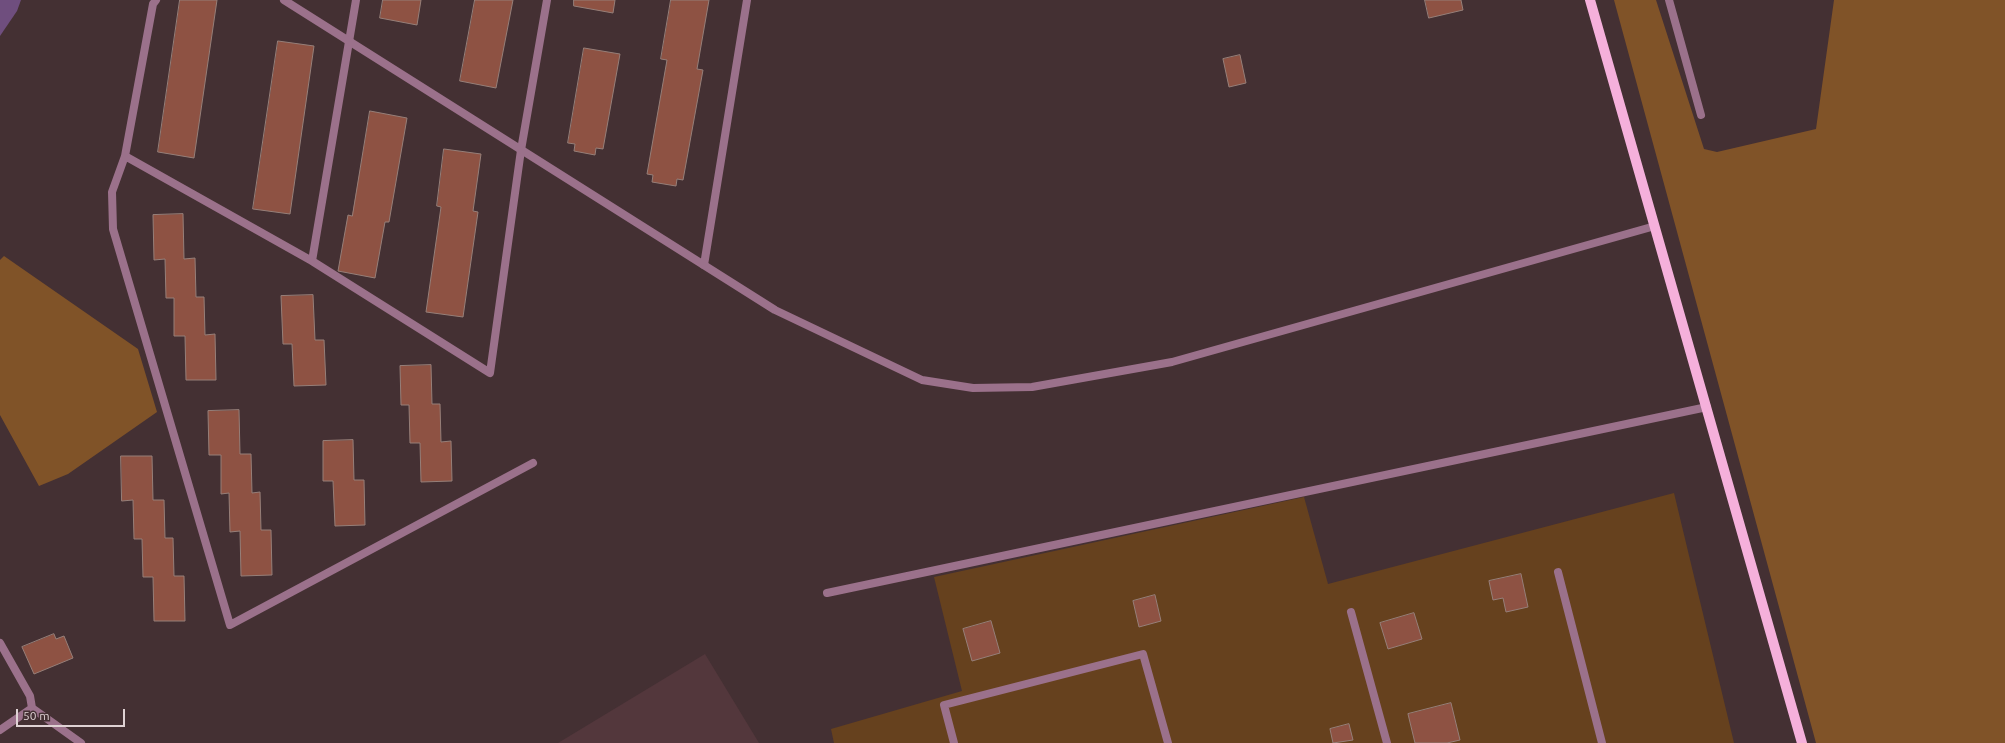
<!DOCTYPE html>
<style>
body{margin:0}
#map{position:relative;width:2005px;height:743px;overflow:hidden;background:#443033;font-family:Ubuntu,sans-serif}
canvas{display:block}
.scale{position:absolute;left:16px;top:709px;width:109px;height:18px;box-sizing:border-box;border:2px solid #dfd2d4;border-top:0;padding-left:5px;font-size:12px;line-height:14px;white-space:nowrap;color:#dfd2d4;-webkit-text-stroke:3px #443033;paint-order:stroke}
</style>
<div id="map">
<canvas width="2005" height="743"></canvas>
<div class="scale">50 m</div>
</div>
<script>
const context = document.querySelector('canvas').getContext('2d');
context.lineJoin = 'round';
function fillPath(path, color) { context.fillStyle = color; context.fill(path, 'evenodd'); }
function strokePath(path, color, width, dash) { context.strokeStyle = color; context.lineWidth = width; context.lineCap = dash ? 'butt' : 'round'; context.setLineDash(dash || []); context.stroke(path); }
const built = new Path2D(`
 M705 654 759 743H558Z`);
const green = new Path2D(`
 M1674 493 1734 743H834L831 729 962 691 934 577 1304 497 1328 584Z`);
const forest = new Path2D(`
 M1614 0H1656L1704 149 1717 152 1816 129 1834 0H2005V743H1816Z
 M4 256 138 349 157 412 68 474 39 486 0 415V260Z`);
const water = new Path2D(`
 M0 0H21L17 11 0 36Z`);
const building = new Path2D(`
 M180 0H217L194 158 158 152Z
 M383 0H421L417 25 380 18Z
 M475 0H513L496 88 460 81Z
 M574 0H615L613 13 574 6Z
 M671 0H709L697 69 703 70 683 180 677 179 676 186 652 182 653 175 647 174 667 60 661 59Z
 M1425 0H1461L1463 10 1429 18Z
 M278 41 314 46 290 214 253 209Z
 M584 48 620 54 603 149 596 148 595 155 574 151 575 144 568 143Z
 M1240 55 1246 83 1229 87 1223 59Z
 M370 111 407 118 389 222H385L375 278 338 271 348 215 352 216Z
 M444 149 481 154 473 211 478 212 463 317 426 312 441 207 437 206Z
 M183 214 184 259 195 258 196 297H204L205 335 215 334 216 380H186L185 336H174V298H166L165 259 154 260 153 215Z
 M313 295 315 340H324L326 385 294 386 292 344H283L281 296Z
 M431 365 432 404H440L441 442 451 441 452 481 421 482 420 443H410L409 405H401L400 366Z
 M239 410 240 454H251L252 493 260 492 261 530H271L272 575 241 576 240 531 230 532 229 493 221 494V455H209L208 411Z
 M353 440 354 480H364L365 525 335 526 333 481H323V441Z
 M121 456H152L153 500H164L165 538H173L174 576H184L185 621H154L153 577H143L142 539H134L133 500 122 501Z
 M1521 574 1528 607 1506 612 1503 598 1493 600 1489 581Z
 M1155 595 1161 621 1139 627 1133 601Z
 M1414 613 1422 639 1388 649 1380 623Z
 M991 621 1000 653 972 661 963 629Z
 M54 634 56 639 64 636 73 658 34 674 22 647Z
 M1451 703 1460 740 1447 743H1415L1408 714Z
 M1349 724 1353 740 1333 743 1330 729Z`);
const lane = new Path2D(`
 M156 0 153 4 125 156 312 261 490 373 521 150 547 0
 M125 156 112 192 113 229 230 625 533 463
 M312 261 356 0
 M704 265 747 0
 M1558 572 1602 743
 M827 593 1707 407
 M1351 612 1387 743
 M0 643 30 696 32 708 0 730
 M32 708 81 743
 M954 743 944 705 1143 654 1168 743`);
const street = new Path2D(`
 M284 0 775 310 922 380 973 388 1032 387 1172 362 1655 226
 M1669 0 1701 115`);
const primary = new Path2D(`
 M1590 0 1802 743`);
fillPath(built, '#53373c');
fillPath(green, '#66411e');
fillPath(forest, '#805328');
fillPath(water, '#6f4e7e');
fillPath(building, '#8e5243');
strokePath(building, '#967f79', 1);
strokePath(lane, '#9b718b', 8);
strokePath(street, '#9b718b', 8);
strokePath(primary, '#f5b0db', 10);
</script>
